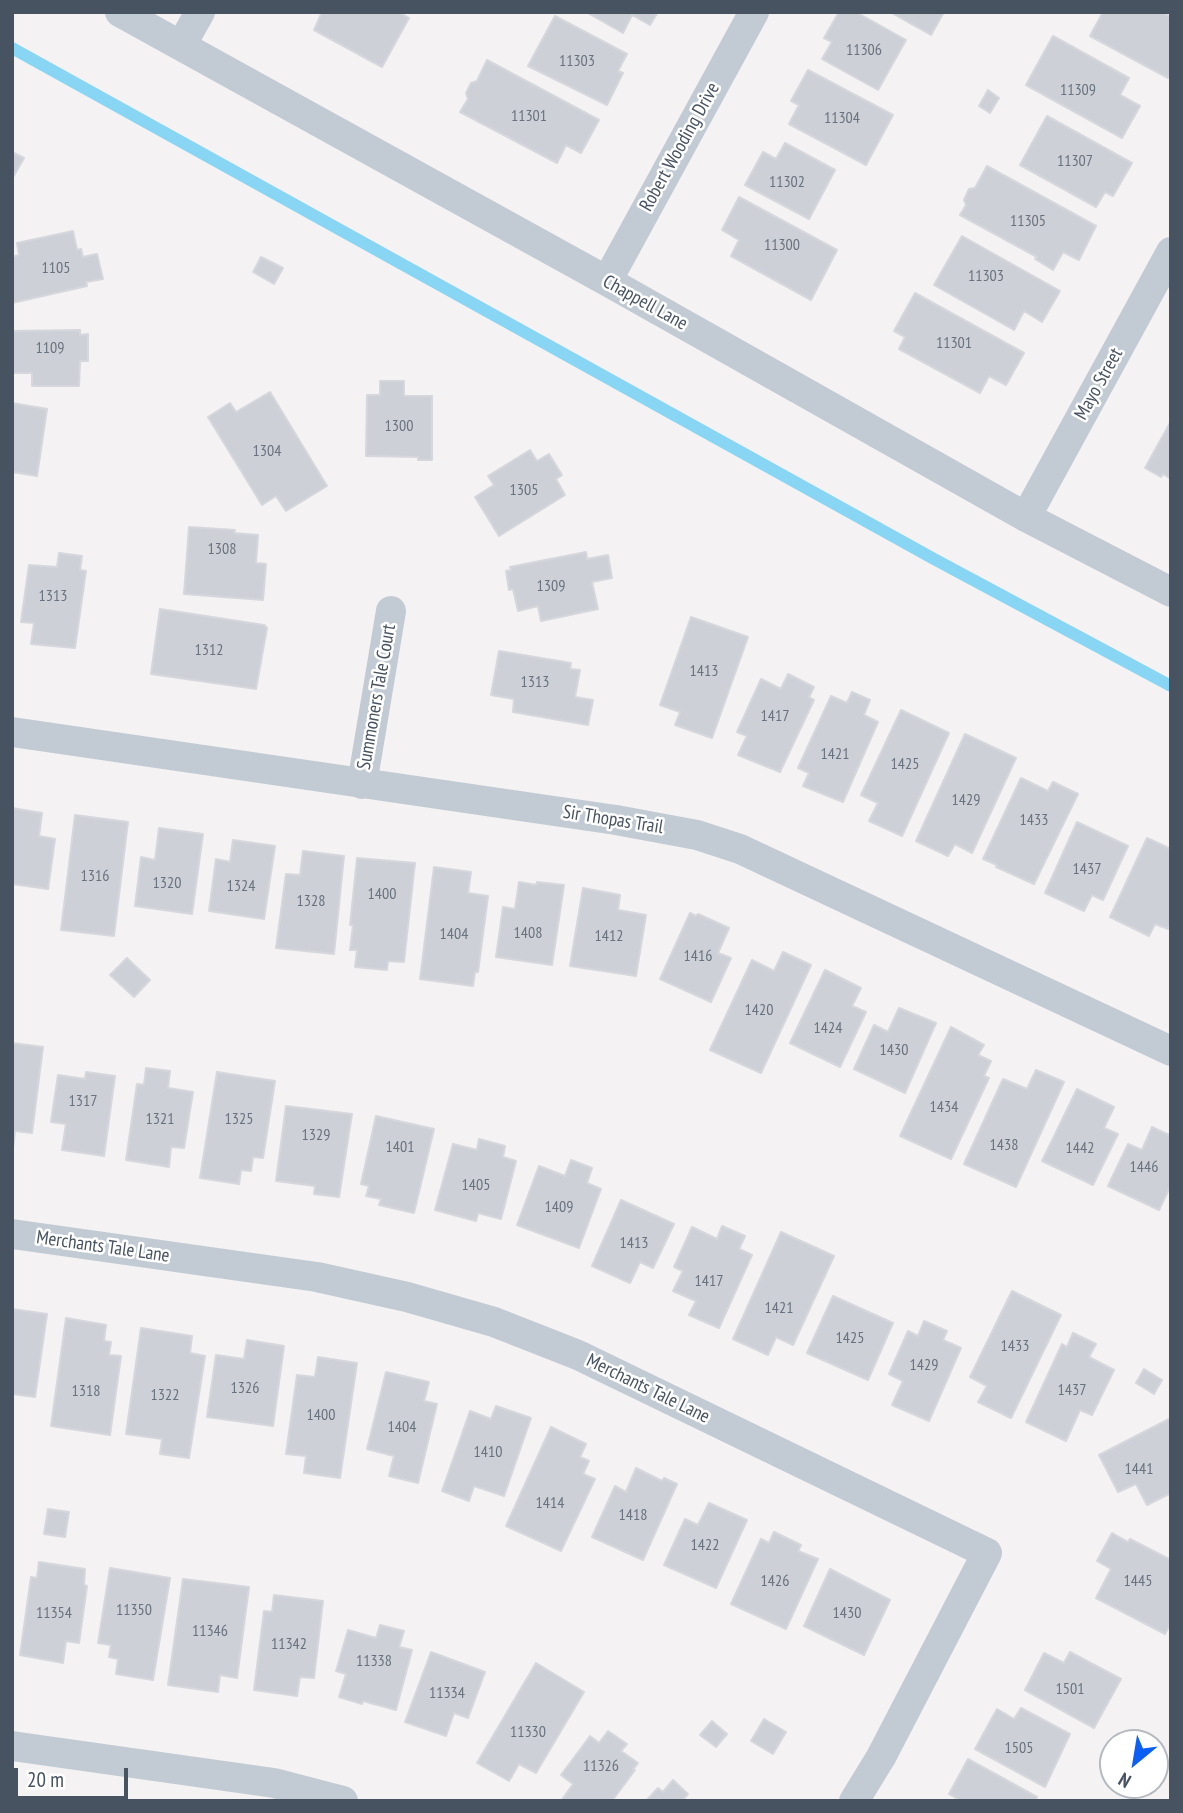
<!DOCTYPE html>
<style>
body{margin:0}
#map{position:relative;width:1183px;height:1813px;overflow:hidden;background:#f4f2f2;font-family:"PT Sans Narrow",sans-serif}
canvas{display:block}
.frame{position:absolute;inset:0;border:14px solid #485361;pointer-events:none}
.north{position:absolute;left:1099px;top:1729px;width:70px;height:70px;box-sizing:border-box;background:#fff;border:2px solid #b6bac0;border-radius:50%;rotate:210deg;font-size:19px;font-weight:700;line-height:28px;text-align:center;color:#485361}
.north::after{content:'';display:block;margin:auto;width:24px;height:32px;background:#0b5ff5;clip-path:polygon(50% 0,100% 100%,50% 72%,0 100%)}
.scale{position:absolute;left:14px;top:1768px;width:114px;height:32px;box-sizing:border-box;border:4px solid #485361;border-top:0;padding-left:9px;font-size:21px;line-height:24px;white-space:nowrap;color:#485361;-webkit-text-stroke:5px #fff;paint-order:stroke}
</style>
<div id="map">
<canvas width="1183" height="1813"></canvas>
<div class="frame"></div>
<div class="north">N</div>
<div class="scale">20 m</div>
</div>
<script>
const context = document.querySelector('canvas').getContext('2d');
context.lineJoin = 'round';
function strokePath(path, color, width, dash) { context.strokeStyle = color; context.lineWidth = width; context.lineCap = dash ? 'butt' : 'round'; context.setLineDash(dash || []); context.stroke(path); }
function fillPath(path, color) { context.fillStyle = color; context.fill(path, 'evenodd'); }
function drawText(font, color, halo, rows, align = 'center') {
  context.font = font + ' "PT Sans Narrow",sans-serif'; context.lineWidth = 5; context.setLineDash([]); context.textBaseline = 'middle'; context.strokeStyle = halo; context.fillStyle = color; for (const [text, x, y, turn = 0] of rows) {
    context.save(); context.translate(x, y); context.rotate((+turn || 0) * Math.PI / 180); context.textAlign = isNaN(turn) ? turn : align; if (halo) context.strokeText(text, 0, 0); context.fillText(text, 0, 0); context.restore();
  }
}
const stream = new Path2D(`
 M12 48 934 559 1171 686`);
const building = new Path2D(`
 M322 12H399L409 18 382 67 314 30Z
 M586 12H658L650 25 632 15 623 33Z
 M839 12H856L906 40 878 90 822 59 832 42 824 38Z
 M890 12H944L931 35Z
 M1103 12H1162L1171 17V73L1168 78 1090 36Z
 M555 16 627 54 618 71 623 73 607 105 528 66Z
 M1053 36 1129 78 1120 95 1140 106 1122 138 1026 85Z
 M487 60 599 120 581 153 566 145 557 163 460 112 468 99 466 93 471 83 477 81Z
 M808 70 893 115 866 165 789 124 799 105 791 101Z
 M988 90 999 98 990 113 979 106Z
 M1047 116 1132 163 1113 196 1105 192 1096 207 1020 165Z
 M785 143 835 170 809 219 745 185 763 152 776 159Z
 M12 152 24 158 12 179Z
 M987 166 1096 226 1079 260 1063 252 1053 270 1035 259 1037 257 960 215 966 205 964 200 969 189 975 188Z
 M739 197 837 250 811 300 731 256 739 240 722 230Z
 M73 231 77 250 81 249 83 257 97 254 103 279 86 282 87 286 12 303V257L19 255 17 243Z
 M962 236 1060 291 1042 322 1024 311 1014 330 934 285Z
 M261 257 283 268 274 284 253 272Z
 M915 293 1024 353 1006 385 989 376 980 393 899 349 905 337 894 331Z
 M80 330V335L88 334V361H80L79 386H32V373H12V331Z
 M380 381H404V396H432V460H418V457L366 456 367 395H380Z
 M270 392 327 486 286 511 276 496 262 505 208 417 230 403 236 412Z
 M12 403 47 409 37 476 12 472Z
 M1171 421V479L1163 474 1161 477 1145 468Z
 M530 450 537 461 549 454 562 475 556 479 565 495 499 536 475 497 494 485 488 476Z
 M189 527 235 530 234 533 258 535 256 563 266 564 263 600 184 594Z
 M586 552 587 559 608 555 612 578 592 582 598 609 541 621 538 606 518 611 513 589 509 590 506 571 511 570 510 567Z
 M59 553 82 556 80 570 86 571 75 648 31 644 34 623 21 622 29 565 57 567Z
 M160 609 264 625 267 628 256 689 151 674Z
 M691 617 748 637 712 738 675 725 680 712 660 705Z
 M499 651 571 663 570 669 580 670 575 697 593 700 588 725 513 712 514 699 491 695Z
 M788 674 814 687 809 697 814 700 780 772 738 755 747 736 737 732 761 679 781 689Z
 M852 692 870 700 864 715 878 722 843 802 803 786 809 773 798 768 831 696 847 703Z
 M901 710 949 733 902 836 869 821 878 803 861 795Z
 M965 734 1016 758 972 853 955 844 948 856 916 841Z
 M1021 778 1048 791 1053 782 1078 794 1034 884 996 867 997 865 983 859Z
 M12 808 42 813 39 836 55 839 48 889 12 884Z
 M75 815 128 822 114 936 61 930Z
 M1077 822 1128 846 1103 900 1092 895 1084 911 1045 893Z
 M159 828 203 834 192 914 135 906 141 857 155 860Z
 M1147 838 1171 849V923L1168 929 1155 924 1149 936 1110 917Z
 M233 840 275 846 264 919 209 911 216 859 230 862Z
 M303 851 344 856 334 954 276 948 286 874 300 875Z
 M357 858 415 863 404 962 388 961 387 970 355 967 357 950H350L353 925H350Z
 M434 867 471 872 468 893 488 896 478 972H475L473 986 420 979Z
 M519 882 536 885 537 882 564 885 552 965 496 957 503 907 515 909Z
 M583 888 620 895 618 910 646 915 636 976 570 966Z
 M690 913 696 916 698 914 729 928 718 953 731 958 711 1002 660 979Z
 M783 952 811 965 761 1073 710 1050 752 960 774 971Z
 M127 958 150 980 134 997 110 975Z
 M825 970 861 988 852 1006 866 1012 840 1067 790 1043Z
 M899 1008 936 1023 905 1093 854 1069 874 1025 888 1032Z
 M951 1027 984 1045 978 1055 991 1061 984 1076 989 1078 951 1159 900 1136Z
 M12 1043 43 1047 32 1133 15 1131 13 1148Z
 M146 1068 170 1071 168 1088 193 1092 184 1148 171 1147 169 1167 126 1160 137 1084 144 1085Z
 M1036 1070 1064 1082 1016 1187 964 1164 1003 1079 1027 1089Z
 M86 1072 115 1076 104 1156 62 1150 66 1124 51 1122 58 1075 85 1079Z
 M217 1072 275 1081 263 1158 253 1157 251 1171 241 1170 239 1184 200 1178Z
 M1077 1089 1114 1107 1104 1128 1118 1134 1093 1185 1042 1161Z
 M286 1106 352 1114 339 1197 314 1194 315 1186 276 1181Z
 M376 1116 434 1129 414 1213 379 1205 381 1199 366 1196 369 1186 361 1184Z
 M1152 1127 1169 1135 1171 1131V1185L1159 1210 1108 1186 1128 1144 1142 1150Z
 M479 1139 505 1146 503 1157 516 1161 501 1219 478 1213 476 1221 435 1210 453 1144 477 1150Z
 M571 1160 592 1168 587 1183 601 1189 579 1248 517 1225 539 1166 565 1176Z
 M621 1200 674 1224 653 1268 640 1262 630 1283 592 1266Z
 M722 1226 745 1236 739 1249 752 1255 719 1328 689 1315 696 1301 673 1291 683 1271 674 1267 692 1227 717 1239Z
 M781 1232 834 1256 793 1345 776 1337 768 1355 733 1339Z
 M1012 1291 1061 1315 1011 1418 978 1402 987 1386 970 1377Z
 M833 1296 893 1323 868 1380 807 1353Z
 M12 1309 47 1314 35 1397 12 1394Z
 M66 1318 106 1325 104 1341 111 1342 109 1355 121 1356 110 1435 51 1426Z
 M924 1321 947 1331 943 1340 961 1348 929 1421 892 1405 903 1381 889 1374 908 1331 918 1336Z
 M141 1328 192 1336 190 1353 205 1356 189 1458 160 1454 162 1439 126 1434Z
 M1073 1333 1096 1344 1089 1357 1114 1370 1092 1415 1080 1410 1066 1441 1026 1422 1062 1344 1067 1347Z
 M247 1340 284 1346 273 1426 207 1417 216 1355 244 1359Z
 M318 1357 357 1363 340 1478 304 1473 306 1456 286 1454 297 1375 315 1377Z
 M1144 1369 1162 1380 1154 1394 1136 1383Z
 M386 1372 429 1382 424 1401 437 1404 418 1483 389 1476 394 1456 367 1449Z
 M496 1406 531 1418 504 1496 474 1486 469 1501 442 1491 470 1411 491 1419Z
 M1171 1418V1493L1147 1505 1136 1484 1118 1492 1099 1455Z
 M551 1427 586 1444 580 1457 589 1461 583 1474 595 1479 561 1551 506 1526Z
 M636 1468 662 1481 664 1478 677 1484 643 1560 592 1537 615 1486 626 1492Z
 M709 1503 747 1520 716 1588 664 1565 685 1519 698 1525Z
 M48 1509 69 1512 65 1537 44 1534Z
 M774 1532 801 1545 798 1551 818 1559 786 1629 731 1604 761 1539 769 1543Z
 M1112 1533 1128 1542 1130 1539 1171 1560V1623L1165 1634 1096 1598 1111 1569 1097 1561Z
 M39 1562 85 1569 84 1585 87 1586 79 1643 66 1641 63 1663 20 1655 31 1577 37 1578Z
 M110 1568 170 1578 153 1680 116 1674 118 1659 109 1657 111 1645 98 1643Z
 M830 1569 890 1600 864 1655 804 1626Z
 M183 1579 249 1587 237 1678 220 1675 218 1692 168 1685Z
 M274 1595 323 1601 314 1678 300 1677 297 1696 254 1690 264 1611 272 1612Z
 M380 1625 404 1631 399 1647 412 1650 396 1710 363 1701 362 1704 339 1697 346 1674 336 1671 348 1630 376 1638Z
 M431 1652 485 1672 468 1718 454 1713 446 1736 405 1722Z
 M1070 1652 1121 1679 1094 1728 1025 1690 1044 1653 1064 1663Z
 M536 1663 584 1692 536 1773 519 1764 509 1781 477 1763Z
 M1021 1708 1070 1734 1045 1787 975 1749 997 1709 1014 1719Z
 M764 1719 786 1732 773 1754 751 1741Z
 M712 1721 727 1734 716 1747 700 1735Z
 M608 1731 627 1744 621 1751 638 1763 633 1769 635 1770 612 1801H561L573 1784 561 1775 590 1736 599 1743Z
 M968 1759 1037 1797 1035 1801H961L949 1794Z
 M673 1780 688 1794 682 1801H646L658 1788 663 1792Z`);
const street = new Path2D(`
 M120 12 607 281 1026 517 1171 592
 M181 46 200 12
 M607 281 754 12
 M1026 517 1171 252
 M12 732 616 820 697 835 740 849 1171 1051
 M362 784 391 611
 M12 1234 317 1277 407 1297 494 1322 578 1355 987 1553 881 1757 854 1801
 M12 1746 274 1783 343 1801`);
const numberNames = [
 ["11306",864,50],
 ["11303",577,61],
 ["11309",1078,90],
 ["11301",529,116],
 ["11304",842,118],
 ["11307",1075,161],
 ["11302",787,182],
 ["11305",1028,221],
 ["11300",782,245],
 ["1105",56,268],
 ["11303",986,276],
 ["11301",954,343],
 ["1109",50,348],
 ["1300",399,426],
 ["1304",267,451],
 ["1305",524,490],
 ["1308",222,549],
 ["1309",551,586],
 ["1313",53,596],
 ["1312",209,650],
 ["1413",704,671],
 ["1313",535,682],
 ["1417",775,716],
 ["1421",835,754],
 ["1425",905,764],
 ["1429",966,800],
 ["1433",1034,820],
 ["1437",1087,869],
 ["1316",95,876],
 ["1320",167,883],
 ["1324",241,886],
 ["1400",382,894],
 ["1328",311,901],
 ["1408",528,933],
 ["1404",454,934],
 ["1412",609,936],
 ["1416",698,956],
 ["1420",759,1010],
 ["1424",828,1028],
 ["1430",894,1050],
 ["1317",83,1101],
 ["1434",944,1107],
 ["1321",160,1119],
 ["1325",239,1119],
 ["1329",316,1135],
 ["1438",1004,1145],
 ["1401",400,1147],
 ["1442",1080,1148],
 ["1446",1144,1167],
 ["1405",476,1185],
 ["1409",559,1207],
 ["1413",634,1243],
 ["1417",709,1281],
 ["1421",779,1308],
 ["1425",850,1338],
 ["1433",1015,1346],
 ["1429",924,1365],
 ["1326",245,1388],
 ["1437",1072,1390],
 ["1318",86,1391],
 ["1322",165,1395],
 ["1400",321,1415],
 ["1404",402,1427],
 ["1410",488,1452],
 ["1441",1139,1469],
 ["1414",550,1503],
 ["1418",633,1515],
 ["1422",705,1545],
 ["1426",775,1581],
 ["1445",1138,1581],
 ["11350",134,1610],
 ["11354",54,1613],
 ["1430",847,1613],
 ["11346",210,1631],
 ["11342",289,1644],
 ["11338",374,1661],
 ["1501",1070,1689],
 ["11334",447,1693],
 ["11330",528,1732],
 ["1505",1019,1748],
 ["11326",601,1766]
];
const streetNames = [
 ["Robert Wooding Drive",680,147,-61],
 ["Chappell Lane",645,303,29],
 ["Mayo Street",1099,384,-61],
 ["Summoners Tale Court",377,697,-80],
 ["Sir Thopas Trail",613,820,9],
 ["Merchants Tale Lane",103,1247,8],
 ["Merchants Tale Lane",648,1389,26]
];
strokePath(stream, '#88d5f4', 12);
fillPath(building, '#cdd0d6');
strokePath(building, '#d5d7dd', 2);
strokePath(street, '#c2cbd4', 30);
drawText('16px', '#69727e', null, numberNames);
drawText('19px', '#485361', '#fff', streetNames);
</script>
